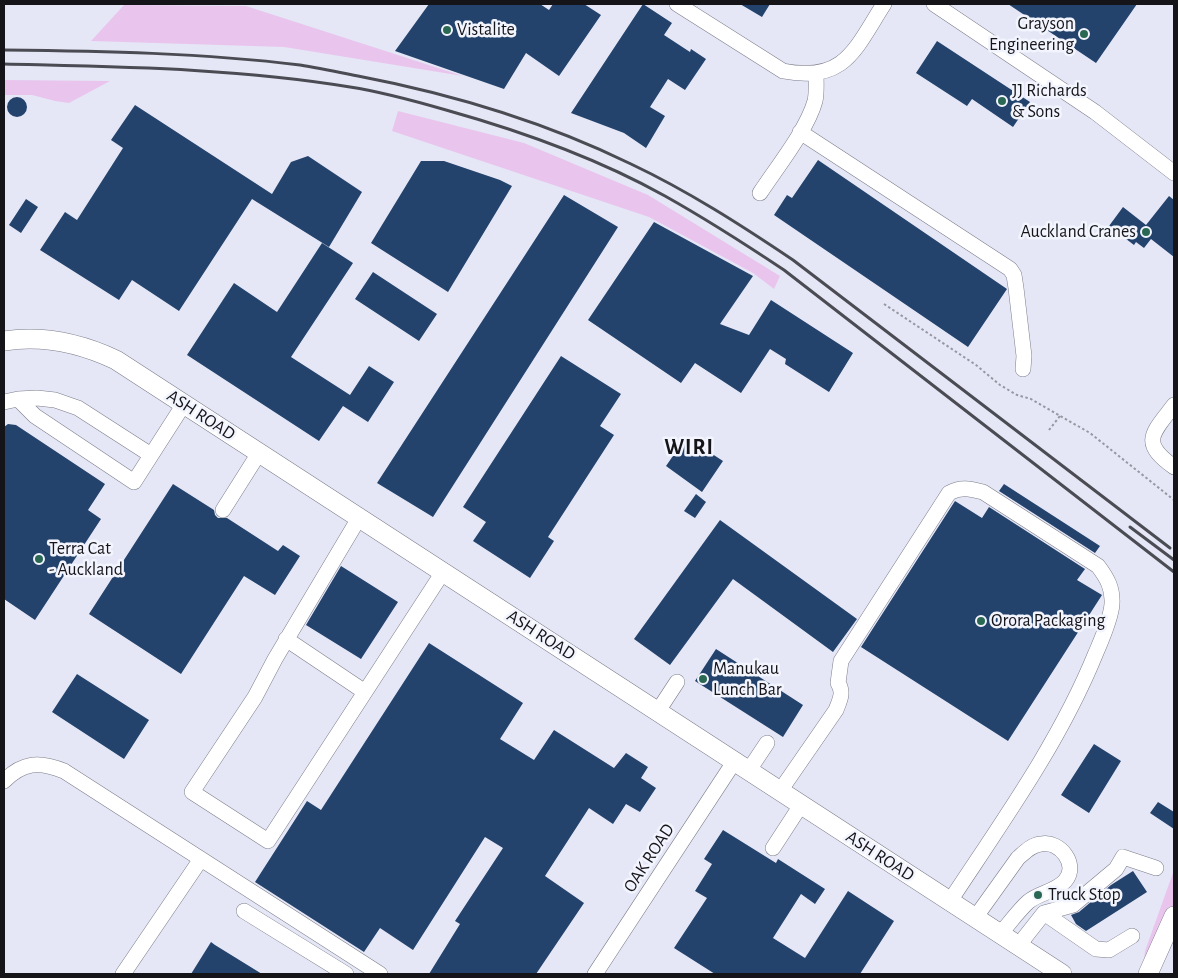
<!DOCTYPE html>
<style>
body{margin:0}
#map{position:relative;width:1178px;height:978px;overflow:hidden;background:#e5e7f6;font-family:"Alegreya Sans",sans-serif}
canvas{display:block}
.frame{position:absolute;inset:0;border:5px solid #141419;pointer-events:none}
</style>
<div id="map">
<canvas width="1178" height="978"></canvas>
<div class="frame"></div>
</div>
<script>
const context = document.querySelector('canvas').getContext('2d');
context.lineJoin = 'round';
function fillPath(path, color) { context.fillStyle = color; context.fill(path, 'evenodd'); }
function strokePath(path, color, width, dash) { context.strokeStyle = color; context.lineWidth = width; context.lineCap = dash ? 'butt' : 'round'; context.setLineDash(dash || []); context.stroke(path); }
function drawText(font, color, halo, rows, align = 'center') {
  context.font = font + ' "Alegreya Sans",sans-serif'; context.lineWidth = 5; context.setLineDash([]); context.textBaseline = 'middle'; context.strokeStyle = halo; context.fillStyle = color; for (const [text, x, y, turn = 0] of rows) {
    context.save(); context.translate(x, y); context.rotate((+turn || 0) * Math.PI / 180); context.textAlign = isNaN(turn) ? turn : align; if (halo) context.strokeText(text, 0, 0); context.fillText(text, 0, 0); context.restore();
  }
}
const green = new Path2D(`
 M124 5 246 6 463 76 284 47 91 41Z
 M4 80 110 81 69 103 55 101 32 95H4Z
 M398 111 524 143 648 195 780 276 774 289 753 273 649 217 392 131Z
 M1174 870V903L1155 947 1144 960 1145 951Z`);
const building = new Path2D(`
 M429 4H540L549 10 553 4H584L601 15 559 76 526 53 504 89 395 51Z
 M643 4 672 23 664 35 690 52 691 49 706 59 685 90 668 79 650 107 665 116 646 148 624 133 571 113Z
 M740 4H770L762 17Z
 M1008 4H1137L1096 63Z
 M937 41 1030 102 1013 127 972 99 967 106 916 73Z
 M7 107a10 10 0 1 1 20 0a10 10 0 1 1-20 0Z
 M135 105 272 194 291 162 308 156 362 192 329 247 252 199 179 311 132 280 119 300 40 250 65 212 77 220 123 148 111 140Z
 M818 160 1007 289 968 347 774 215 787 195 792 198Z
 M421 161H444L500 180 512 186 448 292 371 243Z
 M564 195 618 227 433 517 377 483Z
 M1169 196 1174 200V257L1151 239 1144 248 1136 242 1134 245 1109 226 1123 207 1146 225Z
 M26 199 38 207 21 233 9 225Z
 M654 222 753 276 720 324 749 335 771 300 853 353 829 392 785 364 786 359 770 349 741 393 695 363 681 383 588 320Z
 M322 243 353 263 291 357 350 395 369 366 394 382 368 422 343 406 319 441 187 355 234 283 277 312Z
 M373 272 437 314 419 341 355 299Z
 M561 356 621 394 600 426 614 435 548 537 554 541 530 578 473 541 486 522 463 507Z
 M8 424 16 425 105 484 88 510 101 519 35 620 4 599V427Z
 M686 437 723 461 702 492 666 466Z
 M173 484 214 510 215 515 218 518H227L278 551 283 545 300 556 275 595 244 576 181 674 89 614Z
 M1004 484 1100 546 1095 553 999 491Z
 M696 494 706 502 695 518 684 511Z
 M955 501 982 518 989 507 1085 569 1077 580 1102 595 1008 741 861 647Z
 M720 520 857 619 833 652 733 579 670 665 634 639Z
 M341 566 398 602 361 659 306 625Z
 M429 643 523 703 500 739 534 760 554 730 614 768 626 753 648 767 641 778 656 788 640 812 626 804 613 824 589 808 545 876 584 903 536 974H429L460 924 455 921 503 848 485 837 413 950 380 928 364 952 255 882 307 801 321 810Z
 M716 649 803 705 783 737 695 681Z
 M77 674 149 720 124 759 52 712Z
 M1094 744 1121 761 1089 813 1061 795Z
 M1158 802 1174 812V829L1150 813Z
 M723 830 776 863 778 859 825 889 815 904 801 894 773 938 805 958 848 891 894 921 860 974H715L674 948 707 898 695 891 712 864 704 859Z
 M1133 871 1147 892 1086 931 1076 924 1071 915 1079 912 1111 885Z
 M211 942 215 945 262 974H191Z`);
const path = new Path2D(`
 M884 304 976 365 1000 385 1017 395 1031 399 1090 433 1174 500
 M1049 430 1060 416`);
const minor = new Path2D(`
 M677 4 783 71C845 83 855 49 884 4
 M934 4 1095 112 1174 173
 M800 132 1010 269 1014 275 1016 288 1024 356 1023 369
 M760 193C777 167 807 130 815 101 817 92 816 82 816 73
 M18 399 37 398 55 400 78 408 151 455
 M4 402 18 399 35 416 134 482 184 404
 M1174 405C1153 433 1139 442 1174 467
 M223 510 259 453
 M359 518 275 659 255 697 192 792 268 841 365 692
 M286 639 365 692 443 572
 M658 711 677 682
 M749 770 767 743
 M4 781C23 762 39 761 64 771L380 974
 M780 791 836 710C840 700 844 692 838 683L841 661 949 493C962 486 971 489 983 492L1098 566C1107 578 1113 588 1112 604 1111 619 1101 641 1095 655 1059 743 1002 822 950 901
 M773 848 801 805
 M244 911 346 974
 M1044 913 1096 949 1109 950 1132 936
 M975 918 1018 858C1025 852 1031 845 1041 844 1060 840 1079 865 1065 881 1055 892 1038 893 1028 902 1018 911 1009 924 1000 934
 M1018 946 1044 913 1073 905 1116 869 1123 857 1156 868
 M123 974 201 859
 M595 974 734 762`);
const major = new Path2D(`
 M4 341C43 335 80 343 116 360L1062 974
 M1148 974 1174 916`);
const rail = new Path2D(`
 M4 50C103 51 202 53 300 65 319 68 338 72 358 76 452 94 545 122 631 164 688 191 741 225 793 260L1170 548
 M4 64C119 67 235 68 350 87 382 92 415 101 446 110 521 131 597 158 665 196 706 219 745 244 784 270L1174 572
 M1130 527 1174 560`);
const markers = [
 [447,30,5,"#2a6854"],
 [1084,34,5,"#2a6854"],
 [1002,101,5,"#2a6854"],
 [1146,232,5,"#2a6854"],
 [39,559,5,"#2a6854"],
 [981,621,5,"#2a6854"],
 [703,679,5,"#2a6854"],
 [1038,895,5,"#2a6854"]
];
const poiNames = [
 ["Grayson",1074,24,"right"],
 ["Engineering",1074,45,"right"],
 ["Vistalite",457,30],
 ["JJ Richards",1012,91],
 ["& Sons",1012,112],
 ["Auckland Cranes",1136,232,"right"],
 ["Terra Cat",49,549],
 ["- Auckland",49,570],
 ["Orora Packaging",991,621],
 ["Manukau",713,669],
 ["Lunch Bar",713,690],
 ["Truck Stop",1048,895]
];
const streetNames = [
 ["ASH ROAD",201,415,33],
 ["ASH ROAD",541,635,33],
 ["ASH ROAD",880,856,33],
 ["OAK ROAD",649,858,-57]
];
const districtNames = [
 ["WIRI",689,447]
];
fillPath(green, '#e9c5ee');
fillPath(building, '#24436c');
strokePath(minor, '#7b7d8a', 16);
strokePath(major, '#7b7d8a', 20);
strokePath(path, '#9597a2', 2, [2.5, 2.5]);
strokePath(minor, '#fff', 15);
strokePath(major, '#fff', 19);
strokePath(rail, '#4b4c53', 3);
for (const [x, y, r, color] of markers) { const dot = new Path2D(); dot.arc(x, y, r, 0, 2 * Math.PI); context.fillStyle = color; context.fill(dot); strokePath(dot, '#f3f5fe', 2); }
drawText('18px', '#141419', '#f3f5fe', poiNames, 'left');
drawText('18px', '#141419', '#f3f5fe', streetNames);
context.letterSpacing = '1px';
drawText('bold 22px', '#141419', '#f3f5fe', districtNames);
context.letterSpacing = '0px';
</script>
